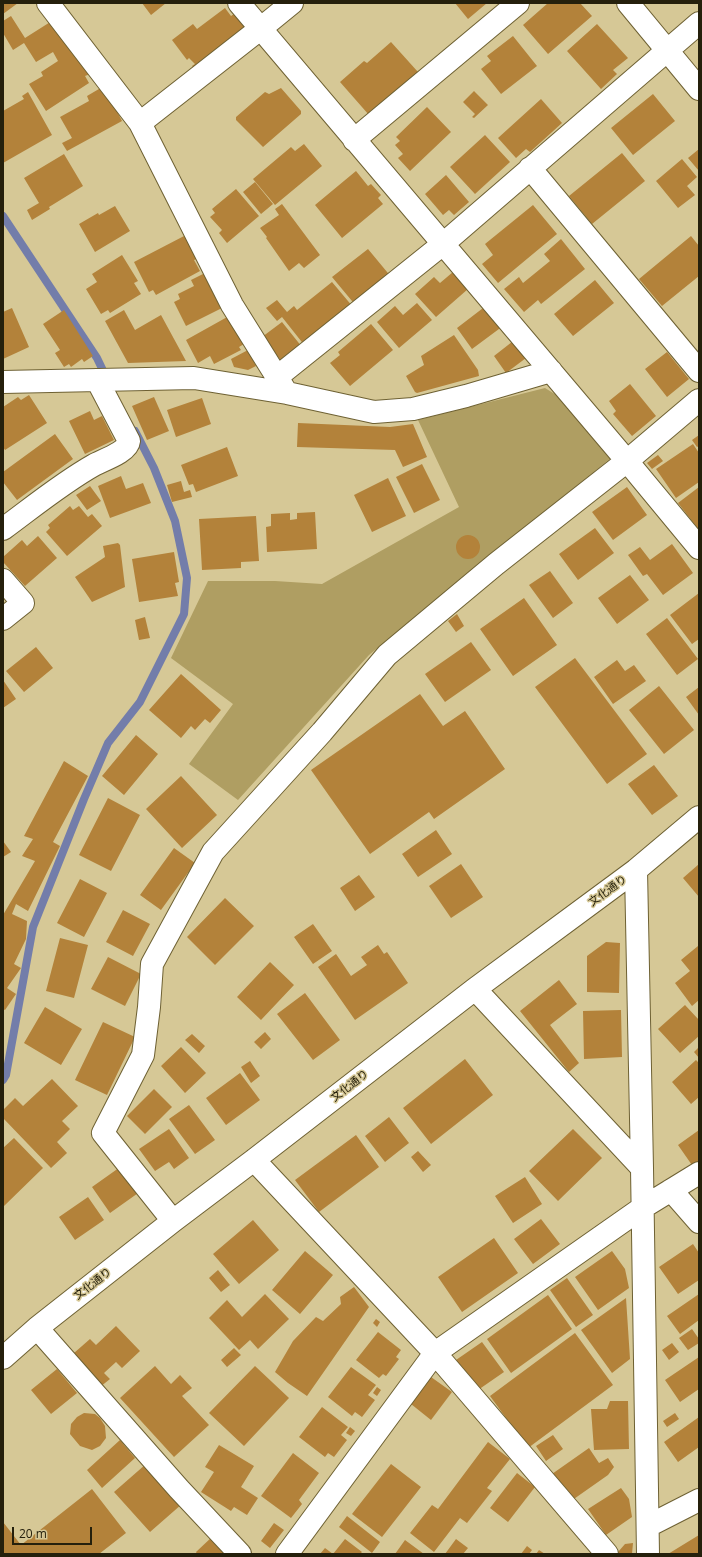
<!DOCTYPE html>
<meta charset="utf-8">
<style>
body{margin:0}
#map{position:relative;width:702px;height:1557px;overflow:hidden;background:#d6c896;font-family:"Open Sans",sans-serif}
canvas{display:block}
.frame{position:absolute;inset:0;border:4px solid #25200c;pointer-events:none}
.scale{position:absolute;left:12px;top:1527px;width:80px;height:18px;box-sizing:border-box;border:2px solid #25200c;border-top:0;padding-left:5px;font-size:12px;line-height:14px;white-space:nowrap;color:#25200c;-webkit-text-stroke:3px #d6c896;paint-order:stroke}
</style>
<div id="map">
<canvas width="702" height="1557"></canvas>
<div class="frame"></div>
<div class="scale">20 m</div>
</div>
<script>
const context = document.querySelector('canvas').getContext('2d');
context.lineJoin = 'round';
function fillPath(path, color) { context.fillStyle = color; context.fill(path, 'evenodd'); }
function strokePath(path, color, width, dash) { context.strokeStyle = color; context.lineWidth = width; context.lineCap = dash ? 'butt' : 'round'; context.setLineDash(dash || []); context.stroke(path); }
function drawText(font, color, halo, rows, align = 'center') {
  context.font = font + ' "Open Sans","Noto Sans JP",sans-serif'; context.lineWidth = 3; context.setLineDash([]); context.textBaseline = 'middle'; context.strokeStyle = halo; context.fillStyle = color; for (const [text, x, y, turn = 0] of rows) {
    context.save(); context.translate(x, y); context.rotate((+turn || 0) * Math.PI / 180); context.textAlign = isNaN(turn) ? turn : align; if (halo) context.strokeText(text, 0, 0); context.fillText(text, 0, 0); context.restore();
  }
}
const green = new Path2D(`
 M545 388 558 396 611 458 369 655 238 800 189 764 233 704 171 658 208 581H275L322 584 459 507 418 420Z`);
const stream = new Path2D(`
 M3 216 97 358 107 379
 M3 1080 6 1075 33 927 84 799 108 743 140 702 184 614 187 578 175 521 154 468 135 431`);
const building = new Path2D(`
 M3 3H18L3 14Z
 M142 3H166L151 15Z
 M455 3H487L468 19Z
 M548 3H580L592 16 548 54 523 25Z
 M225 8 231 16 238 11 252 30 198 73 192 66 195 64 189 58 187 60 172 40 193 24 197 29Z
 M11 16 25 38 55 19 90 74 85 76 89 83 46 111 29 84 43 76 41 72 58 61 53 52 36 62 24 43 13 50 3 33V21Z
 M597 24 628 58 613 70 617 74 601 89 567 51Z
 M513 36 537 66 501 94 481 69 491 61 487 56Z
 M391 42 418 72 369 115 340 82 364 61 367 63Z
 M104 86 122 121 67 151 62 143 72 138 60 117 89 101 87 96Z
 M281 88 301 111V114L263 147 236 120V117L265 92 269 94Z
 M474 91 488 105 474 118 472 117 475 114 463 102Z
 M28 92 52 135 3 163V111L24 99 22 96Z
 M653 94 675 121 633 155 611 128Z
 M541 99 562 123 530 152 526 149 516 158 498 138Z
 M427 107 451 132 410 171 398 158 403 154 395 145 400 141 396 137Z
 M485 135 510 162 475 194 450 167Z
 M304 144 322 166 275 205 253 179 291 147 295 151Z
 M699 149V171L688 158Z
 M622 153 645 181 592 224 569 196Z
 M64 154 83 186 49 207 50 209 32 220 27 210 39 203 24 178Z
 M682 159 697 177 687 186 695 195 678 208 656 181Z
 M356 171 368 186 371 184 381 195 378 198 383 204 342 238 315 205Z
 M446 175 469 202 454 215 449 210 443 215 425 194Z
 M255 182 273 204 261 214 243 192Z
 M236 189 259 216 227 243 219 233 222 230 210 217 215 213 212 209Z
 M282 204 320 255 304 268 299 263 289 271 266 238 267 237 260 228 279 215 275 209Z
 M533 205 557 234 498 283 482 264 493 255 485 244Z
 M115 206 130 231 95 252 79 224 98 213 99 215Z
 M186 235 199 258 194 260 200 271 156 295 153 290 149 292 134 262Z
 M691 236 699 246V276L662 306 639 279Z
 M561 239 585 269 541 304 538 300 524 312 504 289 519 277 523 283 550 261 544 254Z
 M368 249 392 278 357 307 332 277Z
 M122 255 138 281 134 283 141 294 110 313 108 310 101 314 86 289 97 282 92 274Z
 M207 272 224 307 186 326 174 302 180 299 178 294 194 286 191 280Z
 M453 272 468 289 436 317 415 294 434 277 440 283Z
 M595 280 614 303 573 336 554 314Z
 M332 282 353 307 305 346 282 317 277 321 266 308 277 300 287 312 294 306 297 310Z
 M417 303 432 320 399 348 377 322 395 306 403 315Z
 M487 305 503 326 472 349 457 328Z
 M12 308 29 347 3 359V312Z
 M64 310 93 356 84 362 82 359 71 367 69 364 64 367 55 353 60 350 43 324Z
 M124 310 135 330 161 315 186 361 128 363 105 321Z
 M229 316 244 344 239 347 241 350 214 364 210 356 198 363 186 340Z
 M282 322 302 347 282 362 262 337Z
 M371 324 393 350 350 386 330 363 340 355 338 352Z
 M454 335 478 370 479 376 417 393 415 392 406 376 424 365 421 356Z
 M517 338 530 355 506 373 494 356Z
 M248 350 256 366 248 370 234 367 231 359Z
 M667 352 689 379 667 397 645 369Z
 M630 384 656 416 632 436 613 414 616 411 609 401Z
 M29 395 47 423 5 450 3 447V407L18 397 21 400Z
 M154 397 169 431 147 440 132 406Z
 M202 398 211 424 176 437 167 410Z
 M90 411 94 420 102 416 114 440 85 454 69 421Z
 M298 423 390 427 413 424 427 457 403 467 395 450 297 447Z
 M55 434 73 459 17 500 3 482V472Z
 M699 435V446L697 447 692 440Z
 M693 444 699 453V482L676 498 656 469Z
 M227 447 238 476 196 492 193 484 189 485 181 465Z
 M658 455 663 461 652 469 647 463Z
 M422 464 440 500 414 513 396 477Z
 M121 476 126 489 143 483 151 503 110 518 98 486Z
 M388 478 406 516 372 532 354 495Z
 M181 481 184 492 190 490 192 497 172 502 167 485Z
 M90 486 101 501 87 510 76 495Z
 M627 487 647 515 613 540 592 512Z
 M699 487V530L678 503Z
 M70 506 73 510 79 506 88 517 92 514 102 526 67 556 46 532 50 528 48 525Z
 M315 512 317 549 267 552 266 527 271 526V514L290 513V520L297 519V513Z
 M256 516 259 561 241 562V568L202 570 199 519Z
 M595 528 614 553 578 580 559 554Z
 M456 547a12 12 0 1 1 24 0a12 12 0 1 1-24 0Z
 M38 536 57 558 25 586 3 562V557L22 540 27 546Z
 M118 543 120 545 125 587 92 602 75 577 105 557 103 546Z
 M672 544 693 573 663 595 647 574 643 576 628 555 640 547 650 560Z
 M174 552 179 582 175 583 178 596 139 602 132 559Z
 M550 571 573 603 553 618 529 585Z
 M630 575 649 600 617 624 598 598Z
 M699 593V639L692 644 670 615Z
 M524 598 557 645 513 676 480 629Z
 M457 614 464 626 456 632 448 621Z
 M145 617 150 638 139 640 135 620Z
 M667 618 698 659 677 675 646 634Z
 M471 642 491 670 445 702 425 674Z
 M36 647 53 668 24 692 6 671Z
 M575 658 647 754 607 784 535 687Z
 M617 660 625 671 634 665 646 681 613 704 594 677Z
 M181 674 221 710 210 723 205 719 195 730 191 726 181 738 149 710Z
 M3 680 16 699 3 708Z
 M659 686 694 730 664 754 629 710Z
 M699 687V715L686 697Z
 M420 694 443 726 465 711 505 769 434 819 429 812 370 854 311 770Z
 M136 735 158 754 124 795 102 776Z
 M64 761 88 776 53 842 60 846 28 911 16 904 12 914 27 921 26 939 14 964 21 968 7 988 16 994 5 1010 3 1009V915L35 861 22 856 33 839 24 836Z
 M654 765 678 796 652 815 628 784Z
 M181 776 217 815 182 848 146 809Z
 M108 798 140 815 111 871 79 855Z
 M436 830 452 854 418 877 402 854Z
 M3 841 11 852 3 857Z
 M174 848 195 863 161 910 140 895Z
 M461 864 483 897 451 918 429 886Z
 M699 864V897L683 878Z
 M359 875 375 897 355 911 340 888Z
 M80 879 107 893 84 937 57 923Z
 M225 898 254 926 215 965 187 937Z
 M123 910 150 924 133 956 106 942Z
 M313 924 332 951 313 964 294 937Z
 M60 938 88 945 74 998 46 991Z
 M606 942 620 943 619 993 587 992V956Z
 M378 945 384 954 387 952 408 983 355 1020 318 967 336 954 351 976 367 965 361 957Z
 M698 946 699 1000 692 1006 675 983 690 971 681 960Z
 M108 957 141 974 125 1006 91 989Z
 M270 962 294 985 261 1020 237 997Z
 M559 980 577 1004 550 1025 579 1063 569 1072 520 1011Z
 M305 993 340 1040 313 1060 277 1014Z
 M685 1005 699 1020V1036L680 1053 658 1029Z
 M45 1007 82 1029 61 1065 24 1043Z
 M621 1010 622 1057 584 1059 583 1011Z
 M103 1022 135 1037 107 1095 75 1080Z
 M265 1032 271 1039 261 1049 254 1042Z
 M192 1034 205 1046 199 1053 185 1040Z
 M181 1047 206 1073 185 1093 161 1066Z
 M699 1047V1058L694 1052Z
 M465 1059 493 1095 431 1144 403 1108Z
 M696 1060 699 1063V1097L691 1104 672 1082Z
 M250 1061 260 1076 251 1083 241 1067Z
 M240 1073 260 1100 226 1125 206 1098Z
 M52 1079 78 1106 62 1121 70 1129 57 1142 67 1153 51 1168 3 1118V1110L15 1098 23 1106Z
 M154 1089 172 1107 145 1134 127 1116Z
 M189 1105 215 1140 195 1154 169 1119Z
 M389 1117 409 1143 385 1162 365 1136Z
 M169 1129 189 1158 174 1169 169 1162 155 1171 139 1149Z
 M573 1129 602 1158 558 1201 529 1171Z
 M699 1130V1165L694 1168 678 1145Z
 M356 1135 379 1167 319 1212 295 1180Z
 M14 1138 43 1168 3 1207V1148Z
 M418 1151 431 1165 423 1172 411 1157Z
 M123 1165 141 1191 110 1213 92 1187Z
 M525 1177 542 1204 513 1223 495 1196Z
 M88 1197 104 1220 75 1240 59 1217Z
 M541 1219 560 1244 533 1264 514 1239Z
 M253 1220 279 1250 239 1284 213 1254Z
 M494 1238 518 1273 462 1312 438 1277Z
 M693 1244 699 1253V1280L678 1294 659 1267Z
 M305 1251 333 1275 300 1314 272 1290Z
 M612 1251 625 1269 629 1288 598 1310 575 1277Z
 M218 1270 230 1285 221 1292 209 1278Z
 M567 1278 593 1315 576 1327 550 1290Z
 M354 1287 369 1307 307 1396 288 1383 275 1372 293 1341 316 1317 323 1321 341 1304 340 1297Z
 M265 1294 289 1319 258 1349 250 1340 239 1350 209 1318 227 1300 242 1317Z
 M699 1294V1320L680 1334 667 1316Z
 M548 1295 572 1329 511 1373 487 1339Z
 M626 1298 630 1359 612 1373 581 1330Z
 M376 1319 380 1322 377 1327 373 1323Z
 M116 1326 140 1351 122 1368 116 1362 104 1373 110 1379 100 1387 80 1366 83 1363 74 1353 90 1339 96 1345Z
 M692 1329 699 1339V1343L688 1350 679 1338Z
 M378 1332 401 1350 396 1357 399 1359 386 1376 383 1374 379 1378 356 1360Z
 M575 1333 613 1385 528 1448 490 1396Z
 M482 1342 504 1372 478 1390 456 1360Z
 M672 1343 679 1352 669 1360 662 1350Z
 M234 1348 241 1355 227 1367 221 1360Z
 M699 1357V1389L680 1402 665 1380Z
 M155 1366 171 1384 180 1375 192 1388 182 1396 209 1425 174 1457 120 1398Z
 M255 1366 289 1398 244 1446 209 1413Z
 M351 1367 376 1385 368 1395 375 1400 362 1417 355 1412 352 1416 328 1397Z
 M57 1369 77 1393 51 1414 31 1390Z
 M431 1377 452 1392 431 1420 411 1404Z
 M377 1387 381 1390 377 1396 373 1393Z
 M610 1401H628L629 1449 594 1450 591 1409H607Z
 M322 1407 348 1427 341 1435 347 1440 334 1457 328 1453 325 1457 299 1437Z
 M84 1413 95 1414 100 1418 105 1426 106 1438 100 1446 92 1450 80 1446 70 1434 71 1424 77 1417Z
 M675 1413 679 1419 667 1427 663 1421Z
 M699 1417V1447L678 1462 664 1442Z
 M350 1427 355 1431 351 1436 346 1433Z
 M553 1435 563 1449 546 1461 536 1446Z
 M120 1440 135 1458 102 1488 87 1470Z
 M488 1442 510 1459 487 1488 492 1491 467 1523 460 1518 434 1552 410 1533 432 1505 438 1509Z
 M219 1445 254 1466 241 1487 258 1498 247 1515 234 1507 231 1511 201 1492 214 1472 205 1467Z
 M589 1448 599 1463 608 1458 614 1467 608 1475 571 1501 552 1474Z
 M293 1453 319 1473 299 1500 302 1504 291 1518 261 1496Z
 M146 1464 182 1504 150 1532 114 1492Z
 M391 1464 421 1487 382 1537 352 1514Z
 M517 1473 535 1487 508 1522 490 1508Z
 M621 1488 629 1499 632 1517 606 1535 588 1509Z
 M92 1489 126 1533 99 1554H3V1522L21 1545Z
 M347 1516 380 1542 372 1553 339 1527Z
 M274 1523 284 1530 270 1548 261 1541Z
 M699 1535V1554H668Z
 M213 1536 229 1554H197L196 1552Z
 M345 1539 362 1552 360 1554H320L325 1548 333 1554Z
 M456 1539 468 1548 463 1554H445Z
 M405 1540 424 1554H395Z
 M633 1543 632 1554H619L618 1552 625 1544Z
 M527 1546 532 1550 529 1554H521Z
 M539 1550 545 1554H536Z`);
const minor = new Path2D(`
 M48 3 140 123 232 305 285 390
 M239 3 627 461 699 548
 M628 3 699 89
 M140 123 260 29 292 3
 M354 140 518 3
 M530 168 699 371
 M277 377 443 244 699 23
 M3 382 194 378 287 393 374 412 413 409 466 396 551 371
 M3 529C33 507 62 483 94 465 103 460 128 452 129 441L97 380
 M3 580 23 603 3 619
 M636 870 642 1168
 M475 989 642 1168 648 1554
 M254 1160 435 1353 607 1554
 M671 1190 699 1222
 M173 1221 103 1133 143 1055 149 1007 152 964 213 852 322 732 387 655 496 564 627 461 699 400
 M37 1328 179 1489 240 1554
 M3 1358 37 1328 173 1221 254 1160 475 989 636 870 699 817
 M648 1526 699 1500
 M287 1554 435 1353 642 1208 699 1173`);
const streetNames = [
 ["文化通り",608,891,-36],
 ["文化通り",350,1086,-38],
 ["文化通り",93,1284,-38]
];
fillPath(green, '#af9e62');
strokePath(stream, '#737daa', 8);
fillPath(building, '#b3823a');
strokePath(minor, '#6e6133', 24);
strokePath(minor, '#fff', 22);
drawText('11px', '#25200c', '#d6c896', streetNames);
</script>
